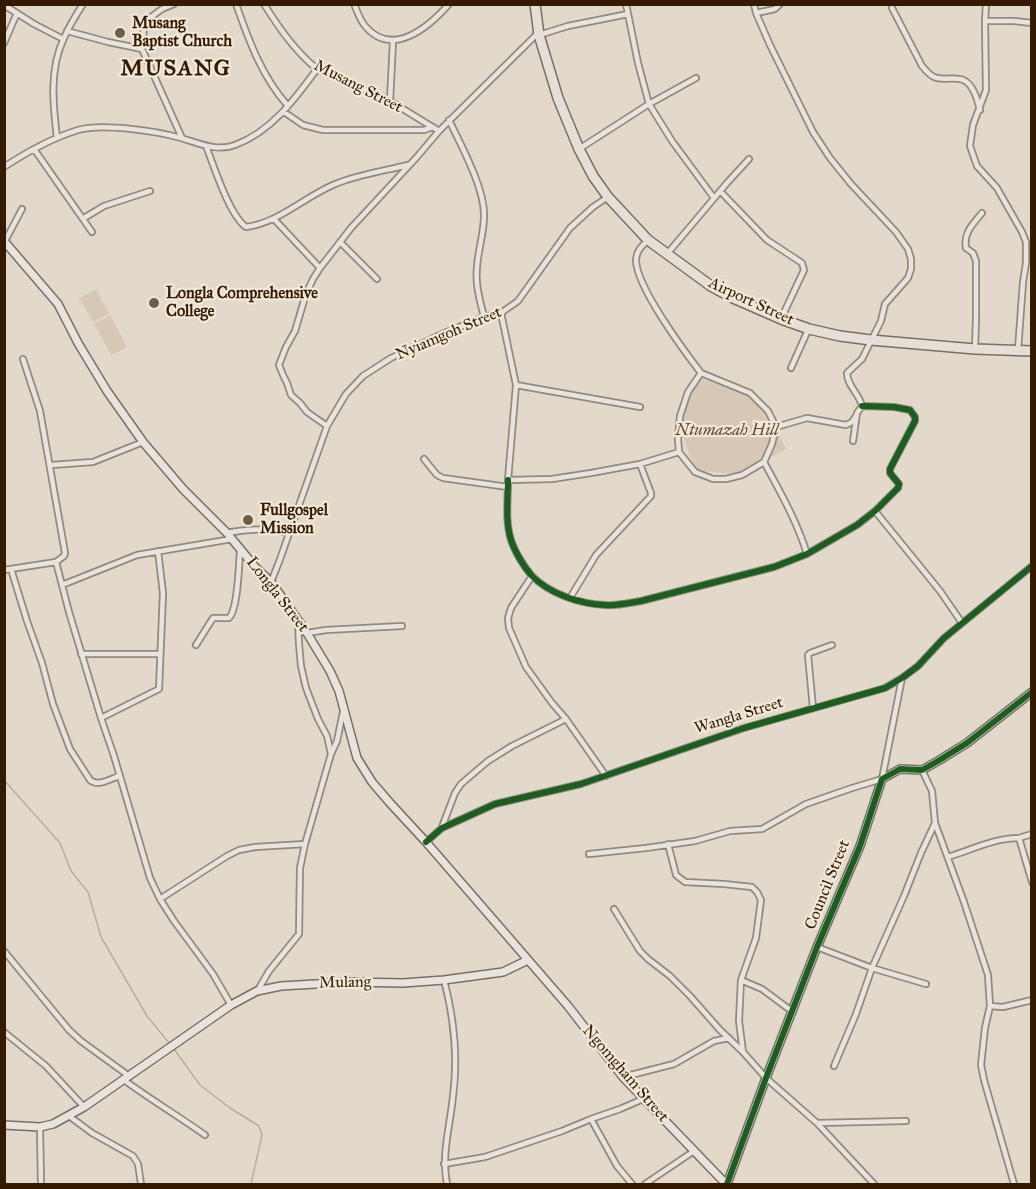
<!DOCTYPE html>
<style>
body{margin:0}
#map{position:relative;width:1036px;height:1189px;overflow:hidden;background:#e2d9cb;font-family:"IM FELL Great Primer",serif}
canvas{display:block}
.frame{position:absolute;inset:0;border:6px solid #331a00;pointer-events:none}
</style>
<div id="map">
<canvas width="1036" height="1189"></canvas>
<div class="frame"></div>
</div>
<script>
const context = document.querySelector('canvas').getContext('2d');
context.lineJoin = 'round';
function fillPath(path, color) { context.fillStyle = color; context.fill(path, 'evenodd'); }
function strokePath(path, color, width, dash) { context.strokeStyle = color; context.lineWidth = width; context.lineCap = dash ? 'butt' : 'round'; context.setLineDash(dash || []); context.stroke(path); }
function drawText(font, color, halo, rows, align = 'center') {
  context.font = font + ' "IM FELL Great Primer",serif'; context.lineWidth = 4.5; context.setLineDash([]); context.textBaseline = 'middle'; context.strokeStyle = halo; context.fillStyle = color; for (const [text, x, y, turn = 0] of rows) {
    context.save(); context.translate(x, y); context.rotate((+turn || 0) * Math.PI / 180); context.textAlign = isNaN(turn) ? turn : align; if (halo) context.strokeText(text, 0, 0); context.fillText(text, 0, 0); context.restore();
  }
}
const green = new Path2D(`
 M96 289 109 314 93 322 79 298Z
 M110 315 127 347 111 355 94 324Z
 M698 378 750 394 767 411 786 449 741 474 695 471 679 424 689 392Z`);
const stream = new Path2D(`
 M4 780 60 843 71 871 88 892 101 937 147 1016 169 1043
 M174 1049 200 1085 230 1108 259 1126 262 1135 251 1184`);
const street = new Path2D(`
 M174 4 162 9 147 20 144 26 142 49 182 138
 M236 4C249 41 262 77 288 106
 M264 4C279 28 295 51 317 69L390 101 439 131
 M354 4C357 11 360 20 365 26 392 58 428 28 449 4
 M626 4 638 63 649 104 672 141 714 198
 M754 4 756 13 770 45 813 132 830 158 851 184 896 232 908 249 911 259V269L908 278 885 304 881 321 862 359 847 373C847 386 859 393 862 406L857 413 853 441
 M4 5 34 24 63 39
 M892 8 922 66C926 71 931 77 937 78 952 81 965 72 974 92 977 97 978 104 980 110
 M756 13 775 9 780 4
 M985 21 986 4
 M67 31 108 42 142 49
 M539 35 568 26 628 14
 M4 43 17 13
 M390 101 393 41
 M284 112 303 125 323 130H424L433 127
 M449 120C461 145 485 189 484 216 484 233 478 250 477 267 475 284 480 301 484 317
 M57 138C53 105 49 69 64 38 69 26 76 15 83 4
 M206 146C214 166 229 215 246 227 278 223 303 198 333 185 355 175 384 171 408 165
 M34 149 92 232
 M579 149 649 104 696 78
 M4 167C27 152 52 138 78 130 102 123 156 131 181 138 198 143 217 152 235 145 271 132 295 99 317 69
 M720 191 767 240 802 263 804 270 781 319
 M84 218 104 206 150 191
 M274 219 320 268
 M648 240C642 246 637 250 636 259 635 285 684 351 701 373
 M340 242 377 279
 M4 243 22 209
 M667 254 727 183 749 159
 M501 313 516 385 508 480 552 479 591 473 640 464 679 452
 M975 349 976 319V261L973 253 966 248C963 233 973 224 982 213
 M1018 350 1023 282 1026 263V242L1022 232 997 188 977 166 970 146 973 125 986 90 985 21H1014L1032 23
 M791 368 808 330
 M701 373 750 393 768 411 776 427 772 444 764 462 742 475 726 479H713L695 472 679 452 678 439 680 416 688 392Z
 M516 385 640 407
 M327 426 307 412 300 403 291 395 287 383 283 375 279 365 286 347 295 331 306 294 313 279 320 268 351 228 416 158 439 131 537 34
 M776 427 807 418 846 425 852 422 856 416
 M424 459 437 475 443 478 508 487
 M764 462C780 492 797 521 807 554
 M51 465 93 462 143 442
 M508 480C508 500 505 521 511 540 515 552 524 567 532 576 550 594 580 604 605 605 617 606 629 603 641 601L774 567 807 554 857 525 875 511 898 488 899 484 890 473V469L915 421V417L910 410 894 407 862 406
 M875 511 940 591 962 623
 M227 533C249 528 268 528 289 533
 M158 551 163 593 159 689 101 718 114 756 150 878 160 899 174 921 213 974 231 1005
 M56 562 69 612 101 718
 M11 569 27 621 42 663 53 704 70 749 90 780C98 787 110 779 119 776
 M4 570 56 562 64 556 65 553 40 411 23 359
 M532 576 511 608 508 618 509 628 526 667 552 703 566 719 606 776
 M271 582 279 562 327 426 346 394 363 376 391 358 442 334 484 317 501 313 518 301 570 228 593 207 608 197
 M62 585 137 555 232 539
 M570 598 596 555 651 496V493L640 464
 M298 621 299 644 301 666 306 688 318 719 327 736 331 754
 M307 633 326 630 402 626
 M196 645 213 618H229C238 609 239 565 240 550
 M81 654H160
 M813 708 808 655 810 653 832 645
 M922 770 932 791 935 823 964 902 988 975 990 1006 985 1028 981 1065 984 1080 1014 1184
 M442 827 455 793 461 784 488 761 512 746 566 719
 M1019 838 1032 834
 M426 842 442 828 495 804 581 784 744 728 885 688 902 678 918 666 944 638 1032 566
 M668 844 676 875 685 882 724 884 752 887 757 892 761 900 756 938 741 980 739 1021 743 1052
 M589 854 646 848 695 841 730 831 762 829 806 804 852 788 882 779 902 678
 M948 857C971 850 994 838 1019 838L1032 882
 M160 899 227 856 239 850 255 847 305 844
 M614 909 640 951 648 959 670 976 690 996 720 1030 743 1052 766 1078 817 1123 874 1184
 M817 947 872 968 926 984
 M4 951 69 1030 81 1041 129 1076
 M444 980C454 1018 458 1058 453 1096 450 1127 441 1154 447 1184
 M741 980 762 989 793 1012
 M258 990 269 971 299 934 300 868 305 844 331 754 337 741 343 712
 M990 1006 1003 1007 1032 1000
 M4 1032 46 1066 84 1107
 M834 1066 856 1014 872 968 904 896 921 853 935 823
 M623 1077 674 1064 714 1041 729 1038
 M124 1080C150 1099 178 1116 205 1135
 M69 1116 92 1133 133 1156 138 1164 141 1184
 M817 1123 906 1121
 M40 1127 41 1184
 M444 1164 485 1157 562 1131 591 1119
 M632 1184 617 1166 591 1119 620 1109 643 1099
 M645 1184 694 1151`);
const secondary = new Path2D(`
 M4 241 58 304 78 343 107 391 143 442 183 489 227 533 255 567 271 582 307 633 330 671 339 691 357 758 372 782 390 803 426 842 568 1006 623 1077 726 1184
 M4 1125 40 1127 53 1124 84 1107 231 1005 257 991 281 986 350 982 403 983 444 980 503 972 528 960
 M727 1184 766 1078 817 947 860 846 882 779 900 769 922 770 938 761 967 743 1032 692`);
const highway = new Path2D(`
 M535 4 539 35 558 98 579 149 593 176 608 197 648 240 711 286 733 298 781 319 809 329 840 336 871 340 975 349 1032 351`);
const cycleway = new Path2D(`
 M508 480C508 500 505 521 511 540 515 552 524 567 532 576 550 594 580 604 605 605 617 606 629 603 641 601L774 567 807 554 857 525 875 511 898 488 899 484 890 473V469L915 421V417L910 410 894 407 862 406
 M426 842 442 828 495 804 581 784 744 728 885 688 902 678 918 666 944 638 1032 566
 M727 1184 766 1078 817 947 860 846 882 779 900 769 922 770 938 761 967 743 1032 692`);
const markers = [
 [120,33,6,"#705d47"],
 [154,303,6,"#705d47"],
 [248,520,6,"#705d47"]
];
const poiNames = [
 ["Musang",132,24],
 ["Baptist Church",132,42],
 ["Longla Comprehensive",166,294],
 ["College",166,312],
 ["Fullgospel",260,511],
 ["Mission",260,529]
];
const streetNames = [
 ["Musang Street",358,87,27],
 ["Airport Street",751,302,25],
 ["Nyiamgoh Street",449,334,-23],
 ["Longla Street",277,595,52],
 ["Wangla Street",739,716,-17],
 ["Council Street",828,885,-68],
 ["Mulang",345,983,-1],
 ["Ngomgham Street",625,1074,49]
];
const parkNames = [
 ["Ntumazah Hill",727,431]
];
const districtNames = [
 ["MUSANG",176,70]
];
fillPath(green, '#d6c8b4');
strokePath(stream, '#bcad96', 1.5);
strokePath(street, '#928a7f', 8);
strokePath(secondary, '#787065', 10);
strokePath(highway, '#787065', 12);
strokePath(street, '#e8e4dd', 4.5);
strokePath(secondary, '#e8e4dd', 7);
strokePath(highway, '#e5dfd7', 9);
strokePath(cycleway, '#1b5e20', 6);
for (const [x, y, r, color] of markers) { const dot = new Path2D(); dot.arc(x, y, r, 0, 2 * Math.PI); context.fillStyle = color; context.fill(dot); strokePath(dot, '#f2e8d7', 2); }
drawText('bold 16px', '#331a00', '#f2e8d7', poiNames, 'left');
drawText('16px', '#331a00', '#f2e8d7', streetNames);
drawText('italic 16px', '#614a30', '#f2e8d7', parkNames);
context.letterSpacing = '1.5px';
drawText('bold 22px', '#331a00', '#f2e8d7', districtNames);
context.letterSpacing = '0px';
</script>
